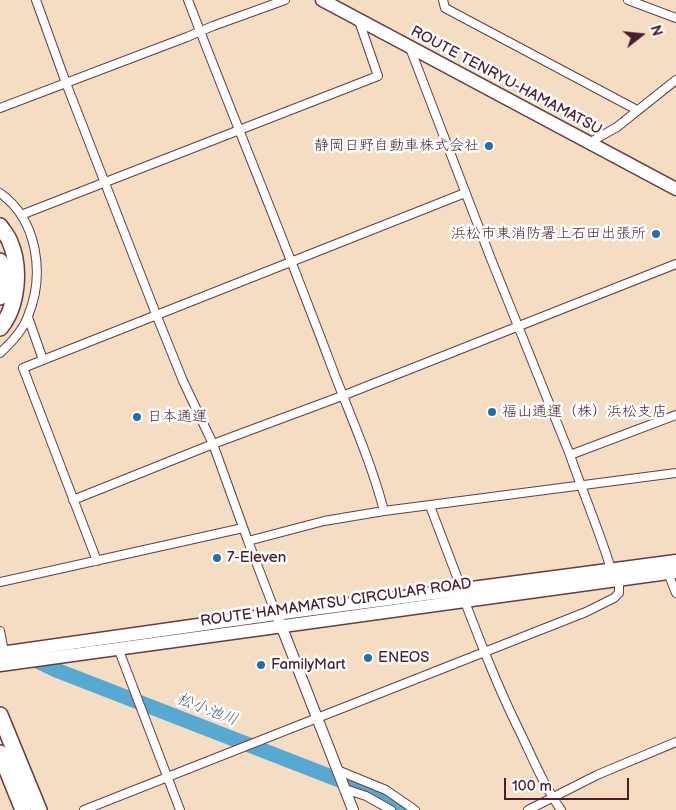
<!DOCTYPE html>
<meta charset="utf-8">
<style>
body{margin:0}
#map{position:relative;width:676px;height:810px;overflow:hidden;background:#f5ddc3;font-family:"Balsamiq Sans",sans-serif}
canvas{display:block}
.north{position:absolute;left:616px;top:10px;width:50px;height:50px;-webkit-text-stroke:4px #fff;paint-order:stroke;rotate:74deg;font-size:14px;font-weight:700;line-height:20px;text-align:center;color:#4a1f2b}
.north::after{content:'';display:block;margin:auto;width:18px;height:22px;background:#4a1f2b;clip-path:polygon(50% 0,100% 100%,50% 72%,0 100%)}
.scale{position:absolute;left:504px;top:778px;width:125px;height:22px;box-sizing:border-box;border:2px solid #4a1f2b;border-top:0;padding-left:6px;font-size:15px;line-height:18px;white-space:nowrap;color:#4a1f2b;-webkit-text-stroke:4px #fff;paint-order:stroke}
</style>
<div id="map">
<canvas width="676" height="810"></canvas>
<div class="north">N</div>
<div class="scale">100 m</div>
</div>
<script>
const context = document.querySelector('canvas').getContext('2d');
context.lineJoin = 'round';
function strokePath(path, color, width, dash) { context.strokeStyle = color; context.lineWidth = width; context.lineCap = dash ? 'butt' : 'round'; context.setLineDash(dash || []); context.stroke(path); }
function drawText(font, color, halo, rows, align = 'center') {
  context.font = font + ' "Balsamiq Sans","Klee One",sans-serif'; context.lineWidth = 5; context.setLineDash([]); context.textBaseline = 'middle'; context.strokeStyle = halo; context.fillStyle = color; for (const [text, x, y, turn = 0] of rows) {
    context.save(); context.translate(x, y); context.rotate((+turn || 0) * Math.PI / 180); context.textAlign = isNaN(turn) ? turn : align; if (halo) context.strokeText(text, 0, 0); context.fillText(text, 0, 0); context.restore();
  }
}
const river = new Path2D(`
 M29 657 56 670 365 790 384 799 401 810`);
const minor = new Path2D(`
 M36 0 66 83 156 314 183 381 213 444 248 541
 M188 0C235 122 285 242 331 365 349 413 371 461 384 511
 M443 0 445 8 637 110
 M628 0 676 18
 M410 48 491 259 570 455C583 493 599 530 611 569
 M0 108 187 37 213 26 285 0
 M589 143 617 127 676 80
 M0 193C38 220 45 275 28 316 23 331 11 343 0 353
 M21 215 378 76 359 21
 M28 317 43 360 465 193
 M43 360 23 368 97 561
 M570 455 676 415
 M73 500 213 444 342 396 676 264
 M430 506 462 590
 M668 573 676 593
 M0 582 243 528
 M465 602C482 646 499 690 520 732 533 759 544 786 561 810
 M276 614 248 541 324 521 384 511 676 473
 M0 631 4 652
 M118 648 180 810
 M337 770 386 790 415 810
 M345 789 366 796 391 810
 M84 810 586 612 614 598 619 593V580
 M528 810 597 775 676 742`);
const tertiary = new Path2D(`
 M279 620 353 810`);
const primary = new Path2D(`
 M322 0 676 189
 M0 653 283 613 676 561
 M0 665 676 572`);
const motorway = new Path2D(`
 M0 226C3 231 8 236 10 242 21 267 18 307 0 328
 M0 261C5 271 3 286 0 297
 M0 715 39 810
 M0 753 23 810`);
const markers = [
 [489,146,5,"#1f6fb2"],
 [656,234,5,"#1f6fb2"],
 [492,412,5,"#1f6fb2"],
 [137,417,5,"#1f6fb2"],
 [217,558,5,"#1f6fb2"],
 [368,658,5,"#1f6fb2"],
 [261,665,5,"#1f6fb2"]
];
const streetNames = [
 ["ROUTE TENRYU-HAMAMATSU",506,81,28],
 ["ROUTE HAMAMATSU CIRCULAR ROAD",336,603,-8]
];
const poiNames = [
 ["静岡日野自動車株式会社",479,146,"right"],
 ["浜松市東消防署上石田出張所",646,234,"right"],
 ["福山通運（株）浜松支店",502,412],
 ["日本通運",147,417],
 ["7-Eleven",227,558],
 ["ENEOS",378,658],
 ["FamilyMart",271,665]
];
const waterNames = [
 ["松小池川",207,710,21]
];
strokePath(river, '#57a9d2', 15);
strokePath(minor, '#643c42', 10);
strokePath(tertiary, '#643c42', 12);
strokePath(primary, '#643c42', 15);
strokePath(motorway, '#643c42', 18);
strokePath(minor, '#fff', 8);
strokePath(tertiary, '#fff', 10);
strokePath(primary, '#fff', 12);
strokePath(motorway, '#fff', 15);
for (const [x, y, r, color] of markers) { const dot = new Path2D(); dot.arc(x, y, r, 0, 2 * Math.PI); context.fillStyle = color; context.fill(dot); strokePath(dot, '#fff', 2); }
drawText('15px', '#4a1f2b', '#fff', streetNames);
drawText('15px', '#4a1f2b', '#fff', poiNames, 'left');
drawText('italic 16px', '#505d76', '#fff', waterNames);
</script>
